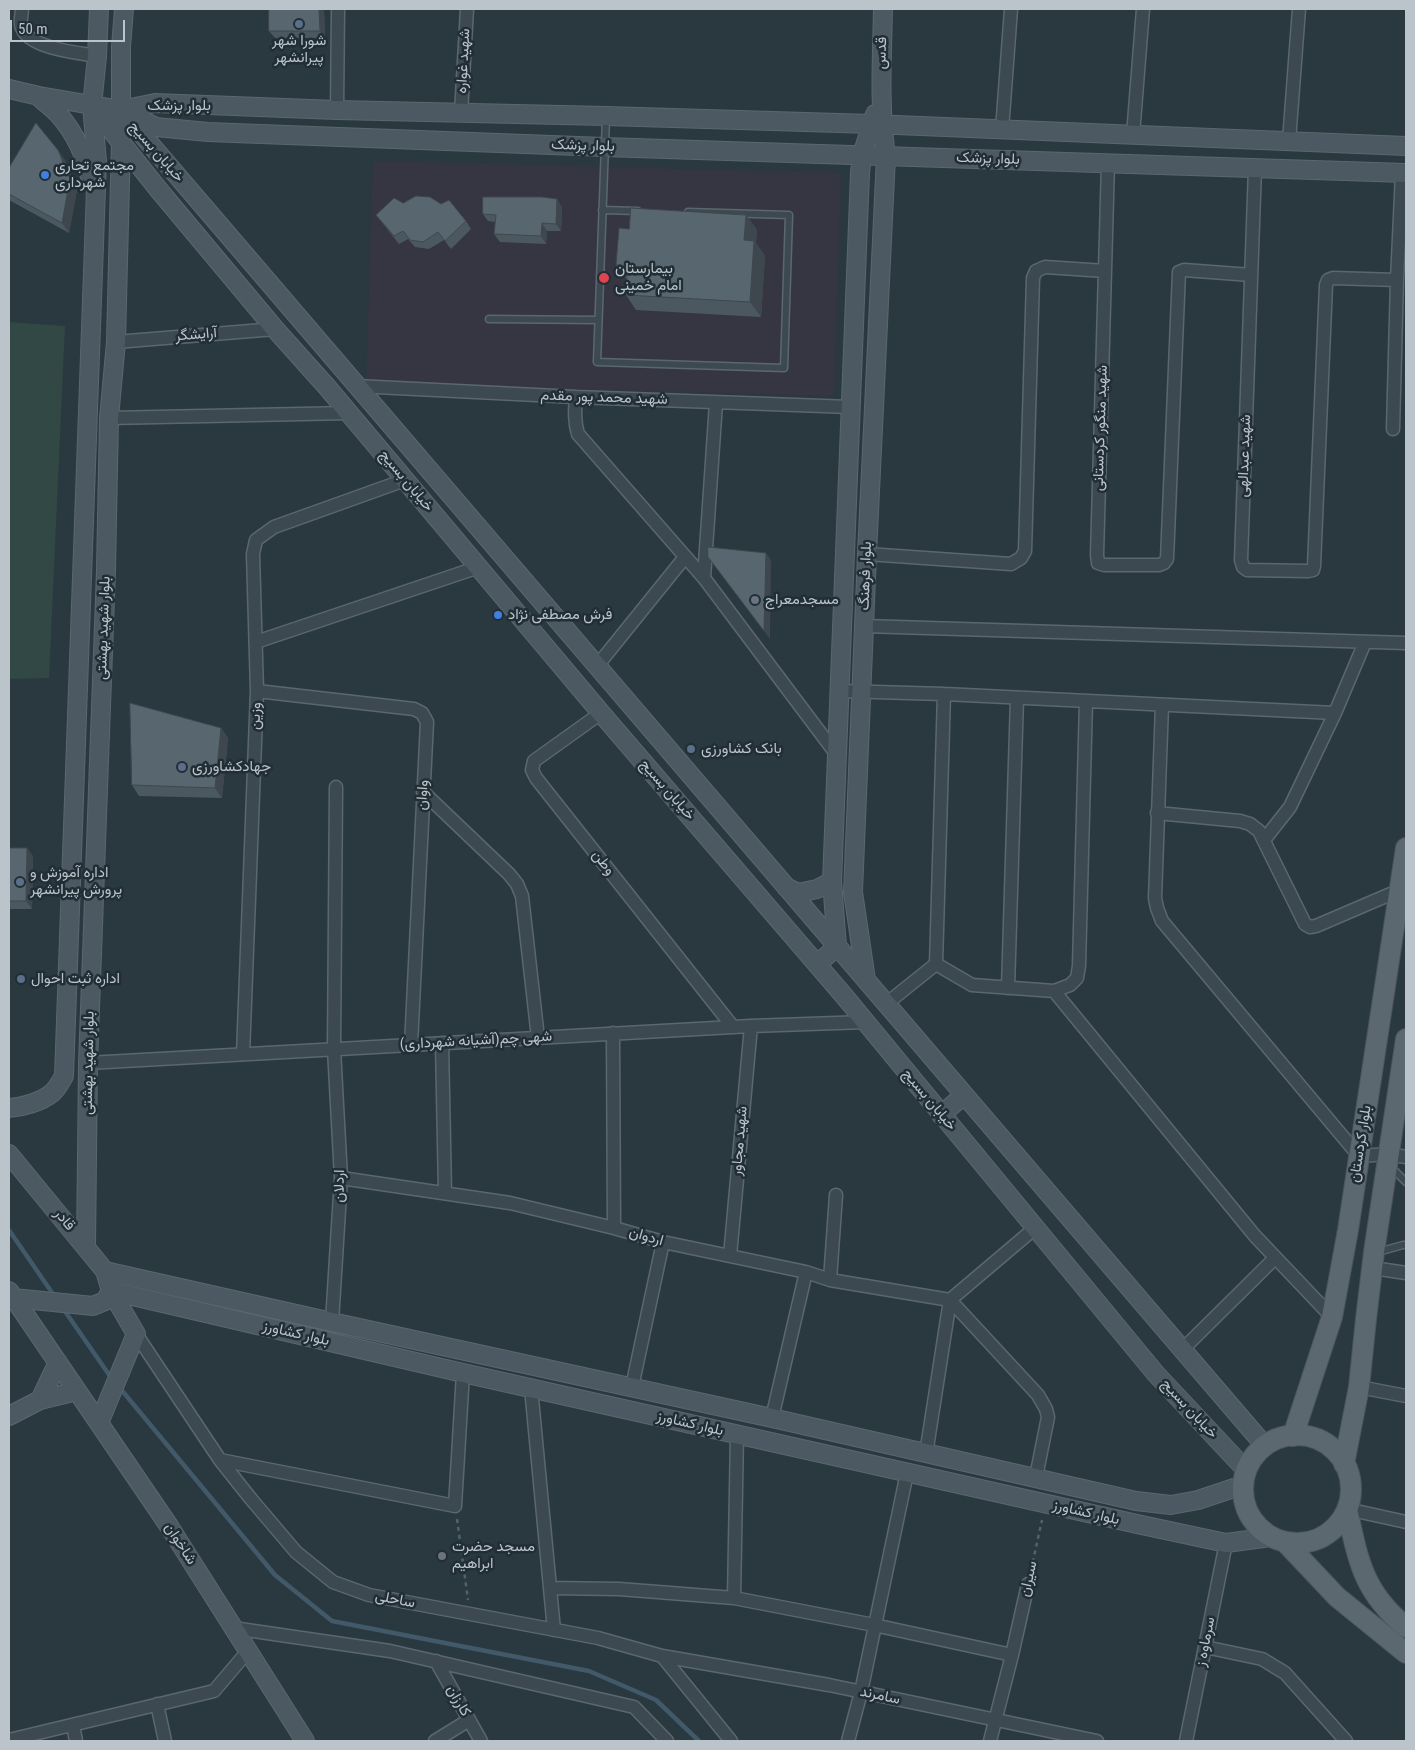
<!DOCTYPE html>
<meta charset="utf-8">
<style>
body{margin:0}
#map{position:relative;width:1415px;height:1750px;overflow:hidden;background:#2a3840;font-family:"Roboto Condensed",sans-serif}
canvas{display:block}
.frame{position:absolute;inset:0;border:10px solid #bac4ca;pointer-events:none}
.scale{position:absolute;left:10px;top:20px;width:115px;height:22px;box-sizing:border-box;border:2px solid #bac4ca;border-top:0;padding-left:6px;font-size:15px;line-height:18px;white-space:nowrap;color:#bac4ca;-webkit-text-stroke:4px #222e36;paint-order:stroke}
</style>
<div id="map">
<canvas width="1415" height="1750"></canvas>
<div class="frame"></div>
<div class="scale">50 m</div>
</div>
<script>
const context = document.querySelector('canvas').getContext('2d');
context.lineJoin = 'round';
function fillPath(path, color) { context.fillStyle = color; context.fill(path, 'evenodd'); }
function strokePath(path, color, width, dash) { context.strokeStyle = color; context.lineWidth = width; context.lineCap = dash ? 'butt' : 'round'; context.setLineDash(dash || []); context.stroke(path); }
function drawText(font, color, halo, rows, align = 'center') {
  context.font = font + ' "Roboto Condensed",Vazirmatn,sans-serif'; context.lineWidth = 5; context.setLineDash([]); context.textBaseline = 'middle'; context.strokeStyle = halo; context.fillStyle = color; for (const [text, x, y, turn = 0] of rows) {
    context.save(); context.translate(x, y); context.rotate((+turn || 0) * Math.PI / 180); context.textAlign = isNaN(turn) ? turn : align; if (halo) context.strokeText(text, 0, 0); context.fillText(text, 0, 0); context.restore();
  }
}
const medical = new Path2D(`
 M373 161 841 173 834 396 366 384Z`);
const green = new Path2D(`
 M9 322 65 326 49 678 9 679Z`);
const stream = new Path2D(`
 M9 1230 55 1297
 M62 1307 112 1379
 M119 1387 275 1575 332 1621 589 1671 656 1700 699 1741`);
const path = new Path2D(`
 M457 1519 468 1600
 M1031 1570 1042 1520`);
const lane = new Path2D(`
 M606 117 597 362 784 368 789 215 688 212
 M602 210 638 211
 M489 319 598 320
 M1391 1167 1406 1182
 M1378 1252 1403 1245H1406`);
const street = new Path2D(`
 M22 9C22 15 19 23 22 28 29 48 78 53 97 56
 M337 110 338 9
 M461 113 467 9
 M1002 130 1011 9
 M1133 135 1143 9
 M1289 141 1299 9
 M1108 163 1097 555 1098 563 1104 565H1159L1164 563 1167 559 1179 272 1184 270 1251 275
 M1255 168 1241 560 1243 567 1247 570 1308 571 1313 570 1314 566 1326 285 1328 280 1333 278 1397 280 1393 429
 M1397 280 1402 173
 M116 342 275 329
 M356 386 576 397 851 407
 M576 397C575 410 574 421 578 434L704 578 837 755
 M109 418 349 413
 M867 554 1011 564 1021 558 1025 551 1033 278 1036 271 1045 267 1105 271
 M704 578 716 403
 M864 626 1406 643
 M256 642 479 567
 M597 666 685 557
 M257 691 414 709 422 713 427 722 411 1045
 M840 691 944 694 1335 713
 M1162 705 1155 898 1157 908 1162 921 1359 1156 1389 1154 1406 1157
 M601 713 534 761 532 770 536 778 733 1027
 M423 792 509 874 517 884 522 896 538 1038
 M1157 813 1240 821 1250 824 1259 831 1305 924 1310 927 1316 926 1400 890
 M1264 840 1290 807 1335 713 1365 642
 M936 964 944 694
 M1008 988 1017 698
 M1054 991 1255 1236 1332 1317
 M886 1004 936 964 972 985 1054 991 1070 985 1077 978 1079 966 1086 701
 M613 1033 614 1228
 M442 1043 445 1193
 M243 1054 257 691 253 554 256 540 274 527 405 480
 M88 1063 751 1026 865 1022
 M341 1178 510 1203 614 1228 663 1242 806 1272 830 1280 950 1300
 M730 1256 751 1026
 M1373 1268 1406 1273
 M830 1280 836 1195
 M950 1300 1038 1395 1046 1409 1048 1417 1036 1477
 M332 1322 341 1178 334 1049 336 787
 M136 1334 220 1460 251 1499 296 1552 333 1582 369 1595 598 1638 662 1656 731 1741
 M1182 1350 1275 1258
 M632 1387 663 1242
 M1359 1387 1406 1396
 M531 1388 554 1630
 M772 1418 806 1272
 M926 1454 950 1300 1035 1228
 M220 1460 455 1506 463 1373
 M1347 1509 1406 1522
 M550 1588 619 1589 734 1598 874 1625 1012 1655 990 1741
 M734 1598 737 1434
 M233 1628 390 1651 634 1707 667 1741
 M1205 1647 1262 1659 1285 1673 1346 1741
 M1012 1655 1028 1584
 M662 1656 829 1685 1097 1741
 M436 1661 481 1741
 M157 1704 165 1741
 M73 1725 76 1741
 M9 1740 214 1691 248 1651
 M435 1741 469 1720
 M848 1741 861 1692 907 1473
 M1186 1741 1226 1543`);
const secondary = new Path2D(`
 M9 89 39 96 121 110 156 127 208 132 604 147 1406 173
 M39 97C45 103 53 108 59 115 75 133 86 158 91 181
 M92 106 158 189 275 329 327 387 601 713 845 997 1156 1374 1246 1470
 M121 110 1265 1446
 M121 110 155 103 337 110 606 116 872 124 1406 146
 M786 887 798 893 817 889 832 881
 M817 964 837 947 832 881 860 173 862 155 875 114
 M866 980 853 892 867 554 886 156C879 107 882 58 883 9
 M9 1108C23 1107 41 1102 52 1093 57 1089 61 1081 64 1076L97 161 92 106 97 56 99 9
 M941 1115 964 1095
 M9 1154 105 1271 111 1291 136 1334 99 1423
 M86 1247 88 1063 106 570 109 418 116 342 121 141V47L124 9
 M105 1271 332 1322 772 1418 1136 1501 1171 1505 1198 1500 1243 1485
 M9 1291 169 1526 305 1741
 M111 1291 463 1373 1137 1524 1226 1543 1271 1537
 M13 1298 93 1306 105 1301 111 1291
 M40 1400 58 1362
 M9 1416 40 1400 77 1391`);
const primary = new Path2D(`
 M1243 1489a54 54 0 1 1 108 0a54 54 0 1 1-108 0Z
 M1293 1436 1332 1317 1348 1230 1406 848
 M1344 1464 1359 1387 1366 1319 1374 1252 1406 1039
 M1347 1509C1358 1560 1363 1592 1406 1627
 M1285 1542 1337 1597 1406 1653`);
const wall = new Path2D(`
 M324 9 325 38H275L269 31Z
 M65 160 77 190 69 233 9 200V168Z
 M403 203 466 221 471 229 451 249 444 240 429 249 415 247 408 239 399 244 376 215Z
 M562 207 561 231H547L546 244 500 242 494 234 496 222 488 221 483 214Z
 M746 215 757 230 756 243 765 256 761 317 636 310 626 295 627 280 616 265Z
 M221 728 228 738 222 798 139 796 132 785Z
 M9 848 33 856 32 909H9Z`);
const shadedWall = new Path2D(`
 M319 9H324L325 38 320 31Z
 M58 150 65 160 77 190 69 233 62 223Z
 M557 199 562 207 561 231 556 224Z
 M746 215 757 230 756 243 765 256 761 317 750 302 744 240Z
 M542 223 547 231 546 244 541 236Z
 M766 553 771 560 770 639 764 631Z
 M221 728 228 738 222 798 215 788Z
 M27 848 33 856 32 909 26 901Z`);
const building = new Path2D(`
 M269 9H319L320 31H269Z
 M36 123 58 150 70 179 62 223 9 194V168Z
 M416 196 430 197 441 204 449 200 466 221 445 241 438 232 423 242 410 240 403 231 394 236 376 215 394 198 403 203Z
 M483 197H542L557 199 556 224 542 223 541 236 494 234 496 215 483 214Z
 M631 208 746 215 744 240 754 241 750 302 626 295 627 266 616 265 619 228 629 229Z
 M708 547 766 553 764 631 708 557Z
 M130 703 221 728 215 788 132 785Z
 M9 848H27L26 901H9Z`);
const markers = [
 [299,24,5,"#5c6f8a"],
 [45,175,5,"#3f7fe0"],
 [604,278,6,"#e0444e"],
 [755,600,5,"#6b7280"],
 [498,615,5,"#3f7fe0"],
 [691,749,5,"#5c6f8a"],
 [182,767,5,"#5c6f8a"],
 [20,882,5,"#5c6f8a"],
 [21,979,5,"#5c6f8a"],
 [442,1556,5,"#6b7280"]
];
const poiNames = [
 ["شورا شهر",299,41,"center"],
 ["پیرانشهر",299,58,"center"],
 ["مجتمع تجاری",55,166],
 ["شهرداری",55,183],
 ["بیمارستان",615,269],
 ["امام خمینی",615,286],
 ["مسجدمعراج",765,600],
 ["فرش مصطفی نژاد",508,615],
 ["بانک کشاورزی",701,749],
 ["جهادکشاورزی",192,767],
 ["اداره آموزش و",30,873],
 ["پرورش پیرانشهر",30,890],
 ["اداره ثبت احوال",31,979],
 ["مسجد حضرت",452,1547],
 ["ابراهیم",452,1564]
];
const streetNames = [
 ["قدس",882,53,-88],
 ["شهید غواره",464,61,-87],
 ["بلوار پزشک",179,106],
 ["بلوار پزشک",583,146,2],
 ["خیابان بسیج",156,152,49],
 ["بلوار پزشک",988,159,2],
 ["آرایشگر",196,335,-5],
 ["شهید محمد پور مقدم",604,398,2],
 ["شهید منگور کردستانی",1101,428,-88],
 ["شهید عبدالهی",1245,456,-88],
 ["خیابان بسیج",406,481,50],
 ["بلوار فرهنگ",866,576,-88],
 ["بلوار شهید بهشتی",104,628,-88],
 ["وزین",256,716,-88],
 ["خیابان بسیج",667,790,49],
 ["واوان",423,795,-87],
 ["وطن",603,863,52],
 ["شهی چم(آشیانه شهرداری)",476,1041,-3],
 ["بلوار شهید بهشتی",89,1063,-89],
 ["خیابان بسیج",929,1100,50],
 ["شهید مجاور",740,1141,-85],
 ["بلوار کردستان",1361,1144,-81],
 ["اردلان",340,1186,-89],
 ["قادر",64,1220,50],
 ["اردوان",646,1237,16],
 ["بلوار کشاورز",296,1334,13],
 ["خیابان بسیج",1189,1409,47],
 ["بلوار کشاورز",690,1424,13],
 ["بلوار کشاورز",1086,1513,13],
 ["شاخوان",180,1544,57],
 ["سیران",1029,1579,-77],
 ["ساحلی",395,1600,11],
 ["سرماوه ز",1206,1642,-79],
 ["سامرند",880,1696,12],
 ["کارزان",458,1701,60]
];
fillPath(medical, '#353642');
fillPath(green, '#314844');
strokePath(stream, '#415968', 4.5);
strokePath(lane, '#5b676e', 9);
strokePath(street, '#5b676e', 15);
strokePath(secondary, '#5b676e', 20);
strokePath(primary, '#4a555d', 22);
strokePath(path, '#516462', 2.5, [4, 4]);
strokePath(lane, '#3d4950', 6);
strokePath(street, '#3d4950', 12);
strokePath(secondary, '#4c5963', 18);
strokePath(primary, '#5c6870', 20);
fillPath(wall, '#4c5860');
fillPath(shadedWall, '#3e474e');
fillPath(building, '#586670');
strokePath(building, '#3e474e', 1);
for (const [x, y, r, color] of markers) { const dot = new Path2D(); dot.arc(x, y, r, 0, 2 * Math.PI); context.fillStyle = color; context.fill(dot); strokePath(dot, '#222e36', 2); }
drawText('15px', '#bac4ca', '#222e36', poiNames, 'left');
drawText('15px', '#bac4ca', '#222e36', streetNames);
</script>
